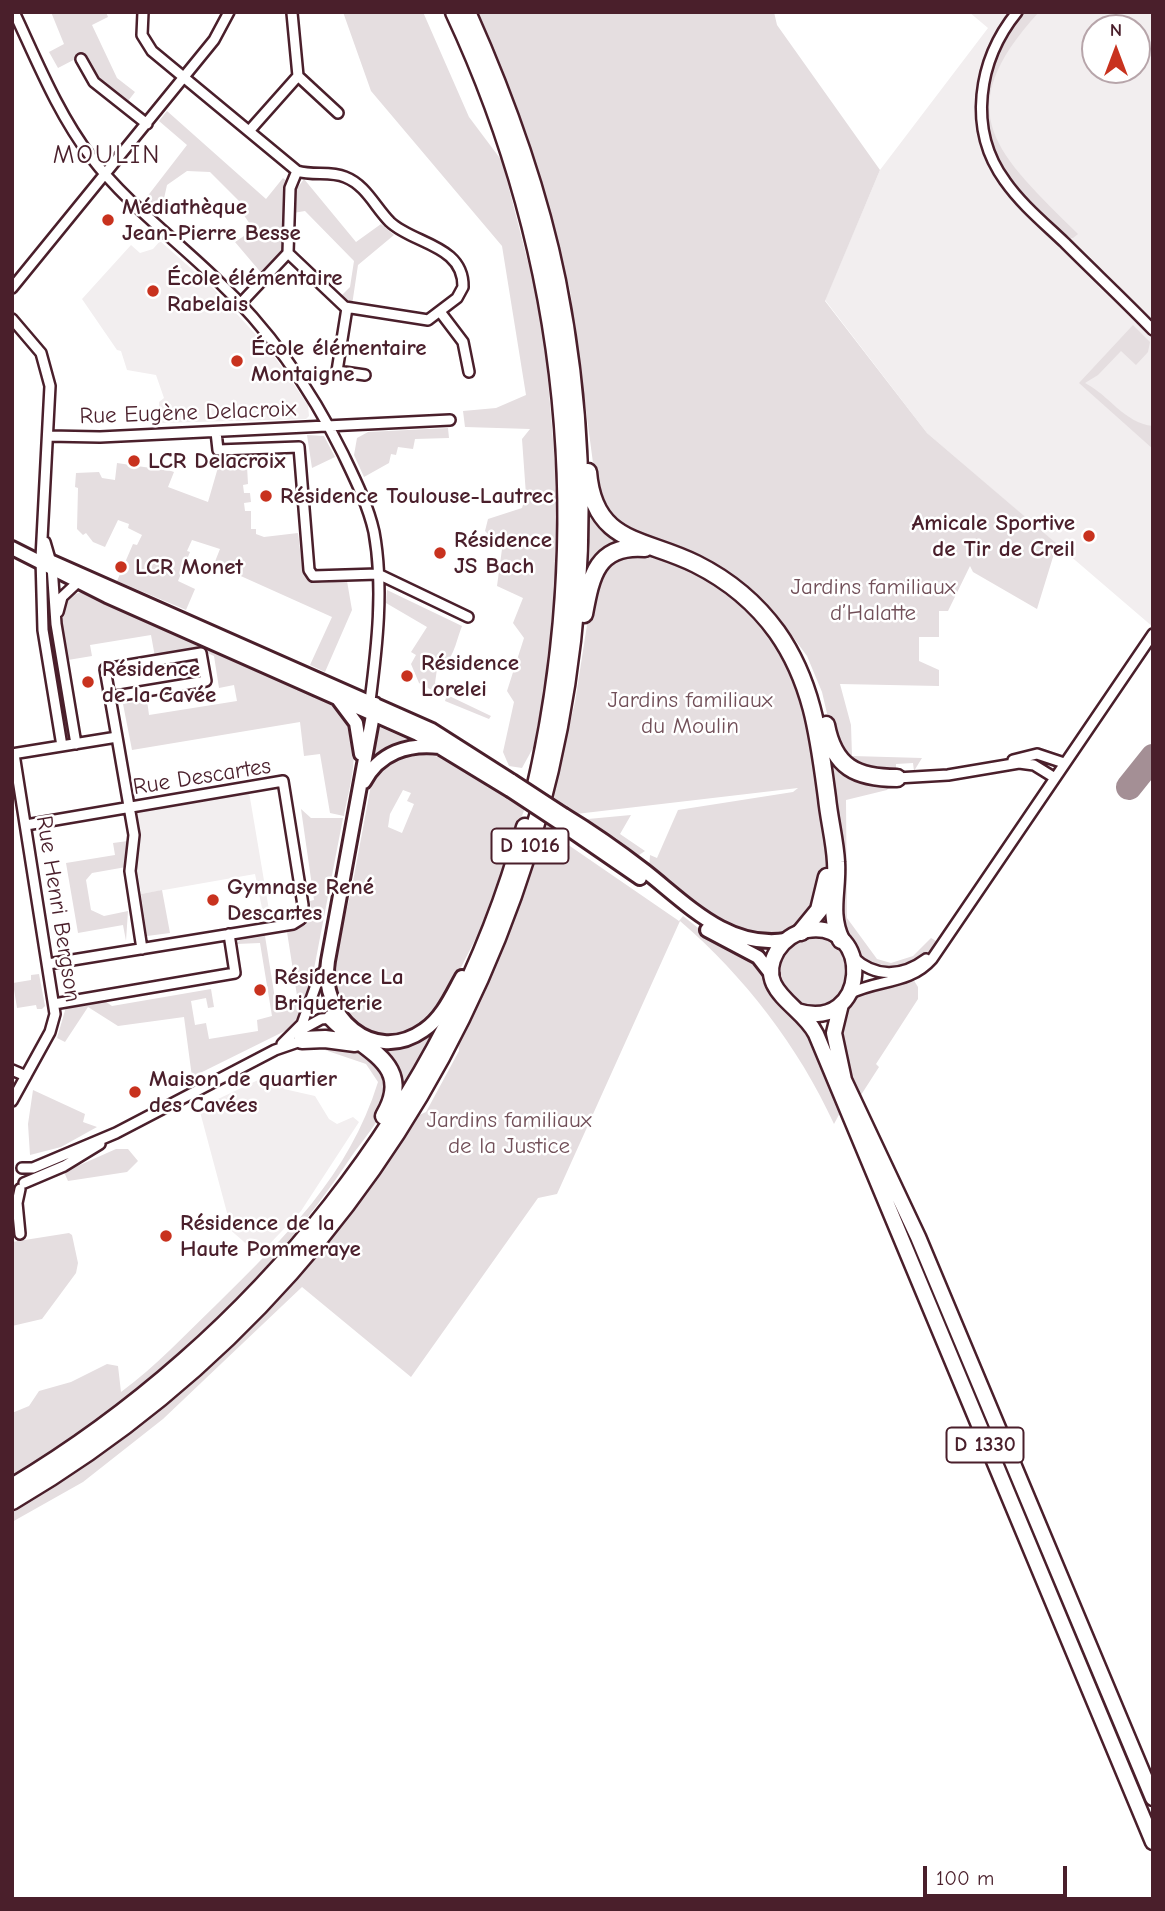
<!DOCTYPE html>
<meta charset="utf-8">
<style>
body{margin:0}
#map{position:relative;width:1165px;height:1911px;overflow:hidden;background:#fff;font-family:"Comic Neue",sans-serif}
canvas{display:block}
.frame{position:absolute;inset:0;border:14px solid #4a1f2b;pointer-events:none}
.north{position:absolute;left:1081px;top:14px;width:70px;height:70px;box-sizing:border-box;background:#fff;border:2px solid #b7a5aa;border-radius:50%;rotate:0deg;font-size:19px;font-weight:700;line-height:28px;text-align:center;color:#4a1f2b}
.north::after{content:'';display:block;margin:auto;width:24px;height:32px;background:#c8321e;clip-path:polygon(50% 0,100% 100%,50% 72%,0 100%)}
.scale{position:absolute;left:923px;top:1866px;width:144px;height:32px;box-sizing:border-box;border:4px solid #4a1f2b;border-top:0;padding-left:9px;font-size:21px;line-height:24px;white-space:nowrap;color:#4a1f2b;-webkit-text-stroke:5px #fff;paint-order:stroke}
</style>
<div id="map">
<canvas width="1165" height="1911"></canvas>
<div class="frame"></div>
<div class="north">N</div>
<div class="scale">100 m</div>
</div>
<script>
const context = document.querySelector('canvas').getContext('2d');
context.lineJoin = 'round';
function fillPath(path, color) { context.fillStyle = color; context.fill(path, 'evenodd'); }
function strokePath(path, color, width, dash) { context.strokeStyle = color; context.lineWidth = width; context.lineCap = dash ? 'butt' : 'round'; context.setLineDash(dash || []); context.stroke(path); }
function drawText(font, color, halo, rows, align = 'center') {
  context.font = font + ' "Comic Neue",sans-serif'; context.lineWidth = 5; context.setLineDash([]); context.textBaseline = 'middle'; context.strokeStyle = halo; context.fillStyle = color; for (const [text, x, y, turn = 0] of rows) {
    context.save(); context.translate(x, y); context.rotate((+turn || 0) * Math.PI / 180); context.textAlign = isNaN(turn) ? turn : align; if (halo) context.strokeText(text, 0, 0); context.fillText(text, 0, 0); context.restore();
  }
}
const built = new Path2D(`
 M969 12H1153V627L927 433 825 300 880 170 988 28ZM1095 28H1137V70H1095Z
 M160 241 212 287 269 349 308 405 309 416 306 419 159 423V402L164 398 156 375 127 370 121 351 117 350 82 299 131 245 140 253 153 249Z
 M249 792 270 916 264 918 255 874 141 894 137 868 139 848 133 811Z
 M275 1072 284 1089 315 1096 329 1119 337 1124 353 1117 359 1122 301 1211 259 1255 227 1227 230 1224 199 1108Z`);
const green = new Path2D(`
 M51 12H106L108 17 92 25 117 78 135 92 128 101 96 75 85 54 58 68 49 52 64 44Z
 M343 12H423L469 117 502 161 543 321 559 511 557 584 547 678 533 748 522 768 509 766 503 752 514 702 507 691 524 638 513 623 523 598 497 586 502 549 485 531 488 519 522 508 526 495 522 439 530 429 465 427 463 411 496 408 526 395 502 246 371 91Z
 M474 12H774L777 25 880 170 825 301 927 433 1057 544 1037 609 973 572 970 566 948 611H939V637H919V661L939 670V686L840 684 851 725 852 756 922 758 914 771 913 763 896 764V773L854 766 832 735 822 692 807 656 779 618 720 570 637 537 604 515 597 493 570 290 527 134Z
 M1024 12H1039C946 113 998 154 1078 234L1073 238H1067C1048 219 1026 202 1011 180 972 127 984 60 1024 12Z
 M167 111 266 199 283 178 287 181 281 254 263 275 235 242 250 232 252 227 241 211 245 207 210 172 187 171 167 185 163 203 168 211 159 216 143 202 187 145 159 121Z
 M304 179 356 242 381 224 394 235 358 265 352 305 339 298 350 287 354 261 305 211 293 213 295 191Z
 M1133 325 1150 342 1148 352 1136 365 1121 351 1098 375 1085 383C1109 395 1124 423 1153 426V449L1079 383Z
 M448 428 449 438 415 439 413 449 398 447 396 455 391 454 389 463 364 477 354 455 357 438 368 432Z
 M307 435 324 436 335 457 312 468Z
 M221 457 240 458 241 466H247L248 484 243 485 244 493H250L251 502 244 503 245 511H251V529H256V534L264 537 298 533 302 566 308 578 321 583 347 581 352 610 325 672 310 665 332 617 214 564 220 549 192 540 187 551 190 552 178 581 195 589 186 610 117 581 133 544 137 545 142 535 128 528 129 524 118 520 105 547 93 542 86 533 83 535 77 529 78 488 75 487 76 473 99 472 102 478 115 480 117 463 171 471 174 472 168 487 208 502Z
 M587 502 627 543 585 576Z
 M649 553C729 580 779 632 805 713L810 716C818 773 843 861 812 915 808 921 797 926 791 930 770 943 741 936 720 924 693 910 676 883 649 870L650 855 657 858 678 810 793 792 798 788 576 814 552 799 575 702 594 580 610 559Z
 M387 590 462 626C456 641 453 664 437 669L435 683 443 693 491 716 489 719 445 701 446 698 419 683 411 664 416 655 411 652 427 627 386 603Z
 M82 592 330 701C367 733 352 775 344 816L330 813 320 754 304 756 300 722 132 750 123 704 147 700 149 715 237 701 234 685 219 688 214 656 199 649 155 657 151 635 90 645 92 656 68 660C65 639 52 598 82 592Z
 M377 726 416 743 368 770Z
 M825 741 833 757 891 784 887 790 846 800 847 918 877 959 891 963 913 956 931 938 938 942 922 958 898 970 877 969 862 960 840 929Z
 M414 754 443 757 526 805 479 932 450 989 433 1016 411 1033 391 1037 364 1032 344 1016 329 981 351 892 371 785C382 767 393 758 414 754ZM403 790 411 793 407 801 414 804 402 833 388 827 390 814Z
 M301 809 311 818H343L309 995 298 1017 287 1030 192 1077 184 1017 118 1026 88 1007 65 1042 57 1038 66 1007 102 999 112 1006 211 989 214 1007 208 1008 206 998 191 1001 195 1025 206 1023 209 1039 258 1031 257 1020 272 1016 260 943 236 944 240 940 265 936 276 1005 298 1002 287 932 306 925 311 913 310 901 314 900Z
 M631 815 620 834 645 851 636 857 616 838 586 823 588 819Z
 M544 819 568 835 564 842 679 921 683 916 712 939 761 964C767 980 772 1001 786 1012 796 1019 804 1020 810 1032 823 1056 832 1083 843 1107L834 1124C799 1047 744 976 680 921L557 1194 538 1198 411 1377 302 1287 163 1419 83 1482 12 1522V1508C187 1402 302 1284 417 1116L426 1112 459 1051 458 1038C493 966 520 895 544 819Z
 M128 841 126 867 92 873 86 880 91 910 104 916 128 911 126 941 123 925 78 933 66 863 115 855 113 843Z
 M162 890 170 933 147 936 141 894Z
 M779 972a35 35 0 1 1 70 0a35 35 0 1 1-70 0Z
 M39 974 45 1006 42 1009H37L36 1005 17 1008 13 983 31 980V975Z
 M913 979 918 987V999L876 1064 879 1067 861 1095 855 1093C842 1064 823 1007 865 991 881 985 898 985 913 979Z
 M440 1022 399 1096 368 1042 379 1045Z
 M331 1044 370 1053 386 1072C386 1082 388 1095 385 1104 382 1118 360 1144 351 1157 264 1289 144 1395 12 1481V1413L29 1406 39 1391 71 1382 107 1364 118 1366 121 1392C156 1366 185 1335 216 1305 284 1238 349 1176 378 1082L366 1064 313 1046Z
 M33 1090 85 1114 83 1122 97 1127 61 1147 30 1155 28 1124Z
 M116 1149H128L138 1161 127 1172 68 1181 64 1172Z
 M69 1233 72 1235 78 1263 76 1273 42 1319 12 1326V1242Z`);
const taxiway = new Path2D(`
 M1129 787 1153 757`);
const street = new Path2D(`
 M14 12C37 61 58 114 91 157 126 203 175 239 216 279 270 330 310 387 343 454 355 479 368 505 374 532 384 587 377 647 370 701
 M143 12 142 35 152 51 297 171 290 188 288 253
 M1017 12C978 60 967 129 1005 181 1021 204 1044 223 1065 243 1094 272 1124 300 1153 330
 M81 59 94 82 147 124
 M298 76 338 113
 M250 130 298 76 292 13
 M288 253 345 307 428 320 457 298 463 287C464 245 413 244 390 222 375 207 366 185 345 177 330 171 313 176 297 171
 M12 288 214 40 229 12
 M241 303 288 253
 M347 308 337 371 365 375
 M441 313 463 342 469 372
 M12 319 41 353 50 386 41 558 43 630 62 746
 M216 432 218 450 299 447 309 570 313 576 378 574 468 617
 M48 436 100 437 450 420
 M45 542 52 566 56 624 76 744
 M58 612 62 597 78 582
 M110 697 206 681 201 653 105 669C109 692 113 715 117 737
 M12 754 117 737 134 835 130 871 142 949
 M1013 760 1037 754 1064 763
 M897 778 948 775 1019 763 1034 765 1055 778
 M26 825 283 781 303 905 301 919 293 924 48 964
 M853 957C875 978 902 977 926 959
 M849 994C878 979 909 985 932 959L1153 634
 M54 1004 235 973 229 934
 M299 1031 321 1019 334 1018
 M282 1044 302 1024 320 974
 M12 1070 26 1076
 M12 1101 50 1032 55 1014 14 754
 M22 1168H33L116 1133 275 1050 304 1040
 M24 1183 64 1166 100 1144
 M20 1189 17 1203 20 1234`);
const secondary = new Path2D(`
 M12 548 107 596 418 734 510 790
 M52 562 432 730 512 781
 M338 699 356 723 361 754
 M375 704 328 961C319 1016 373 1066 424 1030 442 1018 452 995 462 977
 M364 782C379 753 408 743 440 747
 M564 815C592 832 619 851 645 871 687 904 728 949 786 940
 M563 825 640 878
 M707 930 758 957 772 975`);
const primary = new Path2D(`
 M841 1004 834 1033 844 1080 918 1237 1153 1798
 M797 1011C869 1034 874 919 807 930 794 933 784 940 777 951 754 991 802 1005 816 1034L1153 1842`);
const highway = new Path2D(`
 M454 12C570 260 596 533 533 798
 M588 472C594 545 645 538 696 564 728 580 756 603 777 632 813 683 819 738 827 798 829 819 835 841 836 862 838 890 828 913 841 940
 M584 614C591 576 597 544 645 548
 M826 725C834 767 856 778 897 778
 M801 932 819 910 827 877
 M332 1018C361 1050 416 1062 384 1116
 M302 1040 325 1039 355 1043
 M12 1487C255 1342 450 1101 525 827
 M12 1501C437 1251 653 764 557 281 538 187 506 99 467 12`);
const secondaryBridge = new Path2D(`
 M512 781 564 815
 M510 790 563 825`);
const markers = [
 [108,220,7,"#c8321e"],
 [153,291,7,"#c8321e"],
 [237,361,7,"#c8321e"],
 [134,461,7,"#c8321e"],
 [266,496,7,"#c8321e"],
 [1089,536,7,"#c8321e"],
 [440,553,7,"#c8321e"],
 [121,567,7,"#c8321e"],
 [407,676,7,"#c8321e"],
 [88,682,7,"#c8321e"],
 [213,900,7,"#c8321e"],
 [260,990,7,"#c8321e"],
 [135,1092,7,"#c8321e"],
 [166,1236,7,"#c8321e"]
];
const shields = [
 [530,846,77],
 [985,1445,77]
];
const shieldNames = [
 ["D 1016",530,846],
 ["D 1330",985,1445]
];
const poiNames = [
 ["Médiathèque",122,207],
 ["Jean-Pierre Besse",122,233],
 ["École élémentaire",167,278],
 ["Rabelais",167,304],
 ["École élémentaire",251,348],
 ["Montaigne",251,374],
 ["LCR Delacroix",148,461],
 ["Résidence Toulouse-Lautrec",280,496],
 ["Amicale Sportive",1075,523,"right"],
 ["de Tir de Creil",1075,549,"right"],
 ["Résidence",454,540],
 ["JS Bach",454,566],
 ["LCR Monet",135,567],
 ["Résidence",421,663],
 ["Lorelei",421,689],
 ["Résidence",102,669],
 ["de la Cavée",102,695],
 ["Gymnase René",227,887],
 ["Descartes",227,913],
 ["Résidence La",274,977],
 ["Briqueterie",274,1003],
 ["Maison de quartier",149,1079],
 ["des Cavées",149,1105],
 ["Résidence de la",180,1223],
 ["Haute Pommeraye",180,1249]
];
const streetNames = [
 ["Rue Eugène Delacroix",188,413,-2],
 ["Rue Descartes",202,777,-9],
 ["Rue Henri Bergson",58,909,81]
];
const parkNames = [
 ["Jardins familiaux",873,587],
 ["d’Halatte",873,613],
 ["Jardins familiaux",690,700],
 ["du Moulin",690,726],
 ["Jardins familiaux",509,1120],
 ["de la Justice",509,1146]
];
const quarterNames = [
 ["MOULIN",107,156]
];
fillPath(built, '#f2eeef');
fillPath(green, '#e5dee0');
strokePath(taxiway, '#a48f95', 26);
strokePath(street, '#4a1f2b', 14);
strokePath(secondary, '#4a1f2b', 18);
strokePath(primary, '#4a1f2b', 19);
strokePath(highway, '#4a1f2b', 21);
strokePath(street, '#fff', 9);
strokePath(secondary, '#fff', 12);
strokePath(primary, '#fff', 14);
strokePath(highway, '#fff', 16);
strokePath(secondaryBridge, '#4a1f2b', 18, []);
strokePath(secondaryBridge, '#fff', 12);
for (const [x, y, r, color] of markers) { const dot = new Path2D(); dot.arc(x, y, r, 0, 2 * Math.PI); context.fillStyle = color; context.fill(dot); strokePath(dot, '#fff', 2.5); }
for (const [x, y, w] of shields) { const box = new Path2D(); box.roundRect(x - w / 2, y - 17.5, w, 35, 5); context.fillStyle = '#fff'; context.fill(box); strokePath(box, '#4a1f2b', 2); }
drawText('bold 21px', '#4a1f2b', null, shieldNames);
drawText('bold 23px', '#4a1f2b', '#fff', poiNames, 'left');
drawText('23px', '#4a1f2b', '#fff', streetNames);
drawText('23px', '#714f58', '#fff', parkNames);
context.letterSpacing = '2px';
drawText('26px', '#4a1f2b', '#fff', quarterNames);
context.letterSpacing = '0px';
</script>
